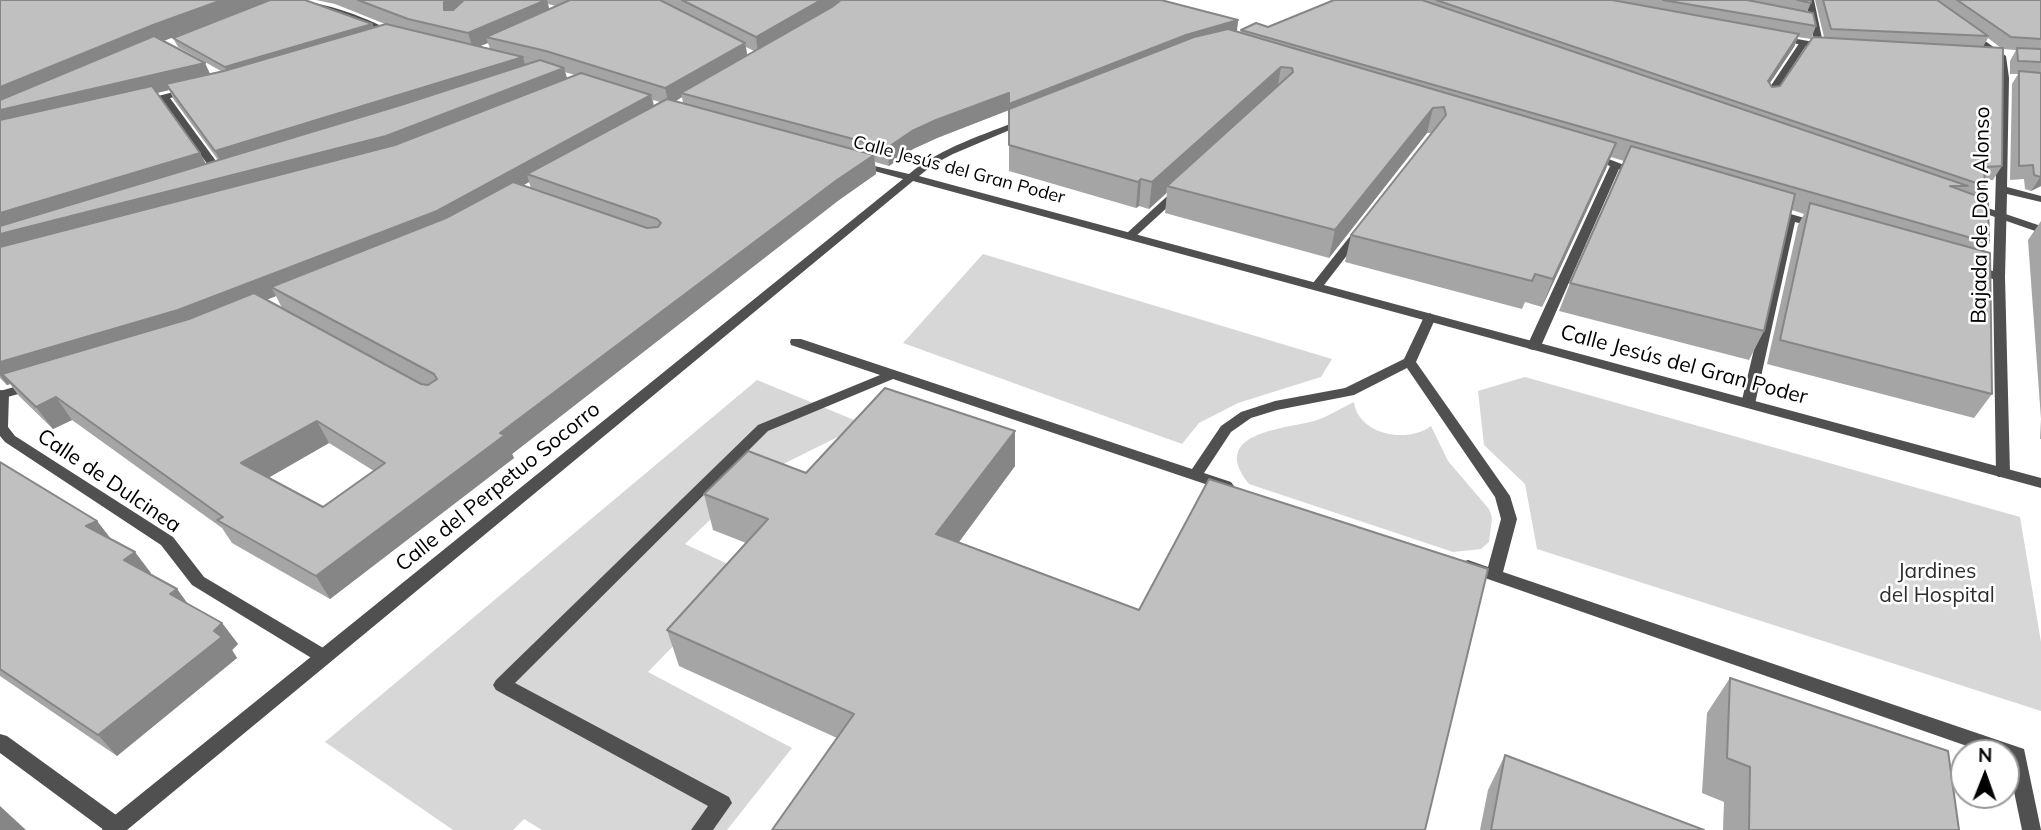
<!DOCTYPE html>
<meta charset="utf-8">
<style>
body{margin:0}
#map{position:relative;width:2041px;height:830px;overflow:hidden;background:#fff;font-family:Mulish,sans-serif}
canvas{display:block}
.north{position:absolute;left:1950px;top:739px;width:70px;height:70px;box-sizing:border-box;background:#fff;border:2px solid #999;border-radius:50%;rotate:1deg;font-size:19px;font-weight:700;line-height:28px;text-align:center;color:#000}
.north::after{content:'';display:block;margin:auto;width:24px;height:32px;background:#000;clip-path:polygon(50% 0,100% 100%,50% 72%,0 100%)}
</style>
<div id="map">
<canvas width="2041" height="830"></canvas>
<div class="north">N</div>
</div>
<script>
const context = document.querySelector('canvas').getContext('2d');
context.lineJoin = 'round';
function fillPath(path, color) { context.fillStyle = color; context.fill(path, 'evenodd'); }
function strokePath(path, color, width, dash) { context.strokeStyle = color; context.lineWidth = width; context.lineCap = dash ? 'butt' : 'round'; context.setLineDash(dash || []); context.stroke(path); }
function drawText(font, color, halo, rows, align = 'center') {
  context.font = font + ' Mulish,sans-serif'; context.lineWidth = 5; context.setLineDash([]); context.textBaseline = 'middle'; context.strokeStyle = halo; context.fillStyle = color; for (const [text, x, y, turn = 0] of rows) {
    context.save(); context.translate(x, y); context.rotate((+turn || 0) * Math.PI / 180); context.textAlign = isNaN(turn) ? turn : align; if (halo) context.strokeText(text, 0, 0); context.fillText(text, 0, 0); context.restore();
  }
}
const green = new Path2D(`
 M983 254 1332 359 1321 377 1238 403 1199 423 1182 444 903 343Z
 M1525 377 2020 517 2041 642V711L1537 549 1525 484 1484 445 1478 391Z
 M757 380 864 424 751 480 685 544 745 572 648 672 792 748 727 830H542L524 819 513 830H453L325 742Z
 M1354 402C1358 435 1408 444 1431 426L1448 461 1489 509 1492 518 1489 542 1481 549 1453 552 1249 484C1208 433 1283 429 1314 421 1328 417 1341 408 1354 402Z`);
const service = new Path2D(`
 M1800 42 1807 44 1772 98H1766L1764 96Z
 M1430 313 1436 317 1416 362 1510 496 1517 519 1503 572 2024 749 2041 830H2022L2006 753H1987L1462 570 1460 566 1462 562 1468 560 1488 567 1501 519 1495 497 1407 368 1354 395 1277 410 1251 418 1231 432 1204 473 1231 482 1234 486 1231 490 1226 491 893 379 768 431 515 683 729 797 732 803 713 830H691L708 806 496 690 493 685 496 680 758 425 880 375 791 345 790 342 791 339H801L1192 469 1221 426 1241 412 1275 401 1345 388 1404 359 1424 317Z`);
const minor = new Path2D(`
 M1806 0H1814L1823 43 1828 44V48L1819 49 1776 39 1780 36 1814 42Z
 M1970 30 2006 56 2009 78 2007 187 2041 196V202L2007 194 2005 277 2010 473 2008 477H1998L1996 473 1993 279 1968 272 1966 269 1972 265 1993 271 1999 78 1998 57 1967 35 1966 33Z
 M189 88 194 91 192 93 170 98 224 172V176H216L161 100 144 104 139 101Z
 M1593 153 1645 173 1640 176 1619 169 1541 346 1534 350 1529 349 1527 346 1610 166 1589 158V154Z
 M1179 188 1184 191 1183 193 1135 237H1127V233L1175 189Z
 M1773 209 1822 223 1824 225 1818 228 1795 222 1755 404 1748 408 1741 404 1785 219 1769 214V210Z
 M1359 229 1365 232 1321 289H1313L1311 286 1313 283 1355 230Z
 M0 390 7 391 9 394 8 427 15 436 173 537 204 577 330 652 333 657 330 662 324 664 318 662 192 585 161 545 5 442 0 436Z
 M0 734 7 736 123 820 126 827 125 830H104L0 753Z`);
const tertiary = new Path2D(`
 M291 0C318 0 375 19 396 35L389 37 328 11Z
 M1023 119 1031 121 953 154 934 164 919 176 2041 478V488L913 181 127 830H102L105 823 903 179 853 165V161L909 174C942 147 983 135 1023 119Z
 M1973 203 2041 226V233L1969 208V204Z
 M32 382 39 386 37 389 0 399V391Z`);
const wall = new Path2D(`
 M0 0 372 24 374 27 385 24 335 4 316 0H1161L1238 20 1237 32 1240 33 1241 30 1268 27 1334 0H1811V3L1807 12 1816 26 1811 39 1798 37 1794 47 1769 83 1772 87 1780 86 1824 37 1815 0H2041V186L2031 191 2025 189 2024 179 2010 180 2012 84 2018 74H2010V61L2016 50 2003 49 2002 166 1993 180 1984 181 1985 186 1978 196 1989 243 1983 252 1992 394 1974 418 1767 364 1798 225 1804 214 1792 210 1764 331 1749 360 1559 311 1570 283 1624 161 1611 157 1542 307 1525 302 1522 309 1345 262 1351 235 1432 133H1427L1329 258 1165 213 1167 193 1149 209 1139 206 1136 208 1009 171V110L937 138 913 149 889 166 875 162 876 174 839 200 512 454 514 458 330 599 232 543 222 528 72 420 53 429 19 396 10 384 7 385 0 378ZM548 4 556 6 549 9ZM230 15 173 38 178 47 221 71 210 74 163 41ZM1988 38 2001 48 1983 47ZM488 43 490 49 479 46ZM746 47 754 51 747 55ZM565 72 568 73 575 75 567 78ZM169 90 174 100 218 160 206 164 200 153 157 93ZM682 97 683 103 676 101ZM653 100 660 102 654 106ZM529 182 531 188 524 185ZM276 296 282 308 266 300ZM329 443 374 471 323 507 268 478Z
 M2041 221V439H2040L2041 419 2028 240Z
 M1015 431V466L959 542 1139 610 1488 569 837 738 679 666 667 630 746 543 713 530 704 494Z
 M0 462 97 521 112 540 151 573 149 574 177 589 188 604 222 623 238 644 232 650 237 658 117 756 0 676Z
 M1730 678 1959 830H1723L1724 802 1702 793 1707 713Z
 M1505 755 1704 830H1480L1488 790Z`);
const shadedWall = new Path2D(`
 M222 0H271L161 42 0 109V87L153 25Z
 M447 0H471L449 18 444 10V2Z
 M547 0 551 16 486 37 488 43 473 49 468 33Z
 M821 0H845L758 53 756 37Z
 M1238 20 1236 36 1009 122V104L1186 35Z
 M372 24 376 33 229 76 225 67Z
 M1799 34 1794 47 1762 95 1768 81Z
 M745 43 748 59 681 93 682 97 669 105 665 88Z
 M523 57 527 73 224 168 215 151Z
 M205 63 213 80 166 84 169 90 0 130V110Z
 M1281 67 1277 91 1167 186 1166 193 1149 209 1152 182Z
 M564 68 569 85 393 155 0 256V213L200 153 210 172Z
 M1009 93V110L937 138 913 149 889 166 887 148 912 131 936 120Z
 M651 95 655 113 527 174 529 182 444 230 271 287 276 296 190 330 2 374 10 384 7 385 0 375V362Z
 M1433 108 1427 133 1329 258 1335 230Z
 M1616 143 1606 169 1542 307 1553 279Z
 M874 155 876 174 839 200 512 454 514 458 330 599 316 576 500 433 837 180Z
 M2041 176V186L2031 191Z
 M1141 179 1139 206 1136 208 1138 182Z
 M56 397 72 420 53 429 36 407Z
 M317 421 329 443 254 486 241 463Z
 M1015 431V466L939 569 936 534Z
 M97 521 113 542 86 526Z
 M135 552 151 573 140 581 124 560Z
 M177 589 192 610 170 594Z
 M222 623 238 644 232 650 237 658 117 756 98 735Z
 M0 806 26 830H0Z`);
const building = new Path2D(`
 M0 0H222L153 25 0 87Z
 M270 0H305L372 24 225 67 173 38Z
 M358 0H447L444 2V10H453L464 0H546L468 33 408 19Z
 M570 0H660L745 43 665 88 546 51 486 37Z
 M682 0H821L756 37Z
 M841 0H1161L1238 20 1186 35 1009 104V93L936 120 912 131 887 148 681 93 832 7Z
 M1334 0H1422L1968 186H1950L1988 200 1989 243 1241 30 1256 23 1268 27Z
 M1436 0H1612L1799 34 1768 81 1772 87 1780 86 1813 37 2003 48 2002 166 1984 167 1985 186Z
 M1663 0H1747L1813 13 1816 26Z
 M1797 0H1811V3Z
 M1823 0H1937L1988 36 1831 29Z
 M1957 0H2041V39L2011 37Z
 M386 24 523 57 215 151 166 84 224 71Z
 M1228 29 1616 143 1553 279 1535 274 1532 281 1351 235 1446 115 1444 107 1433 108 1335 230 1167 186 1293 72 1292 68 1281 67 1152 182 1141 179 1138 182 1009 145V109L1194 37Z
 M154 36 205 63 0 110V100Z
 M2017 48 2041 49V62L2018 61Z
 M540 60 564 68 386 136 0 234V226L401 105Z
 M2019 71 2041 73V177L2034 175 2033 165 2019 166Z
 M581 73 651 95 437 211 178 310 0 362V247L395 145Z
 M152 86 200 153 0 213V120Z
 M667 99 874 155 837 180 500 433 505 435 316 576 217 520 223 517 56 397 36 407 2 374 189 319 254 293 421 384 428 385 437 379 434 374 271 287 446 218 513 182 647 228 658 227 661 223 657 219 527 174ZM317 421 385 463 323 507 241 463Z
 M1631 146 1795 194 1764 331 1570 283Z
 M1810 203 1990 253 1992 394 1780 340Z
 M885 388 1015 431 936 534 1139 610 1209 479 1488 569 1425 830H772L854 714 667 630 768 519 704 494 748 451 806 473Z
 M0 462 97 521 86 526 135 552 124 560 177 589 170 594 222 623 214 631 222 637 98 735 0 669Z
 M1730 678 1948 751 1959 830H1749L1750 767 1727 758Z
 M1505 755 1704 830H1491Z`);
const farStreetnames = [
 ["Calle Jesús del Gran Poder",959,170,15]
];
const streetNames = [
 ["Bajada de Don Alonso",1981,215,-89],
 ["Calle Jesús del Gran Poder",1684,365,15],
 ["Calle de Dulcinea",109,481,34],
 ["Calle del Perpetuo Socorro",498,487,-39]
];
const parkNames = [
 ["Jardines",1937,572],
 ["del Hospital",1937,596]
];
fillPath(green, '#d7d7d7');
fillPath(service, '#505050');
fillPath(minor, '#505050');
fillPath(tertiary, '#505050');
fillPath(wall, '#a5a5a5');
fillPath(shadedWall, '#868686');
fillPath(building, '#c0c0c0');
strokePath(building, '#868686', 2);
drawText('18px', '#000', '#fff', farStreetnames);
drawText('21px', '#000', '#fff', streetNames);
drawText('21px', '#2e2e2e', '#fff', parkNames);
</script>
